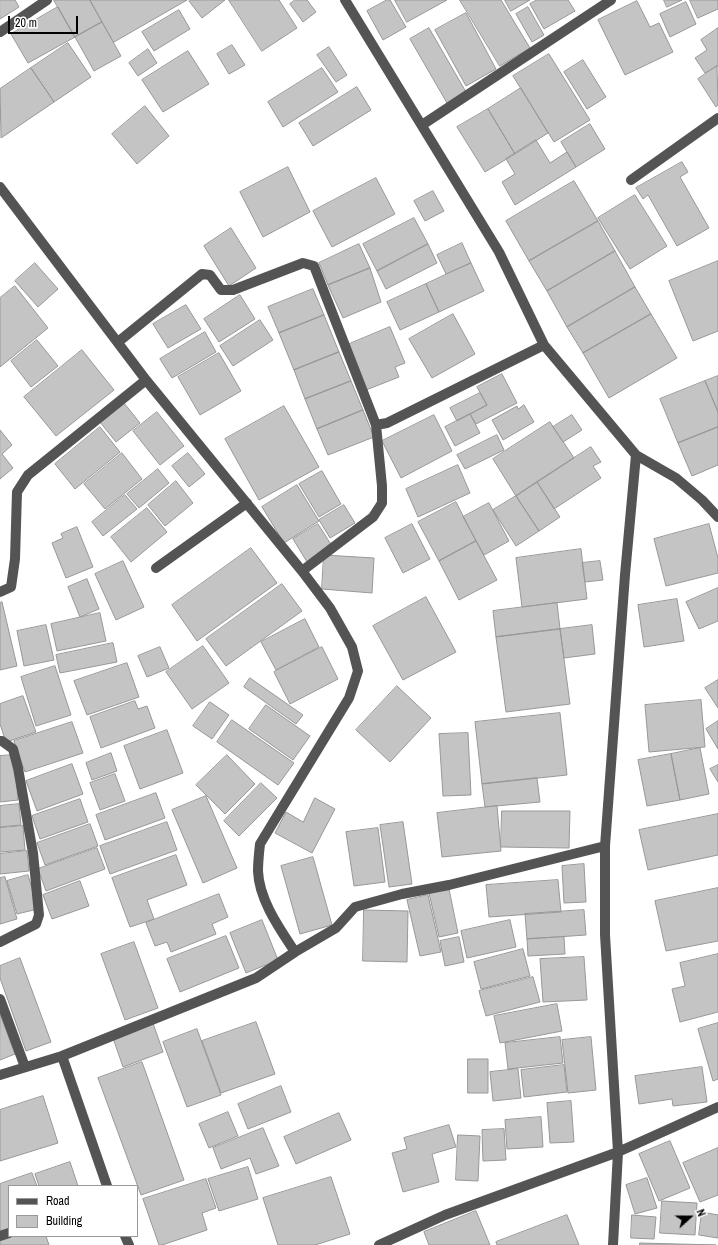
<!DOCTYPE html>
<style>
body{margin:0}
#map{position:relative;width:718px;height:1245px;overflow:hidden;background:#fff;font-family:"Archivo Narrow",sans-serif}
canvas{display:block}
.legend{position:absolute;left:8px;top:1185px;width:130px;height:52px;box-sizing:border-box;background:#fff;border:1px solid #999;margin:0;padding:5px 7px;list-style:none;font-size:12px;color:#000}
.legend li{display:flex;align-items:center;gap:8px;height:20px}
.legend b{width:20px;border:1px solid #999}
.north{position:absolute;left:670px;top:1197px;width:40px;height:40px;-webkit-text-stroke:3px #fff;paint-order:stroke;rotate:69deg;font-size:11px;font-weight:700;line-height:16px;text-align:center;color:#000}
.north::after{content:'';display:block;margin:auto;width:14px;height:18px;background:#000;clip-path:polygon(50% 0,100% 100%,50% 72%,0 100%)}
.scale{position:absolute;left:8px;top:16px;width:70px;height:18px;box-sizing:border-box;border:2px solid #000;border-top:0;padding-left:5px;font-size:12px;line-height:14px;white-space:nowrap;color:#000;-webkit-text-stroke:3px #fff;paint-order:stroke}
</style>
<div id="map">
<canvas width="718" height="1245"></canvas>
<ul class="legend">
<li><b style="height:5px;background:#545454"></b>Road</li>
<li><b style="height:11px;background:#c4c4c4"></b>Building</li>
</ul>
<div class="north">N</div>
<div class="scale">20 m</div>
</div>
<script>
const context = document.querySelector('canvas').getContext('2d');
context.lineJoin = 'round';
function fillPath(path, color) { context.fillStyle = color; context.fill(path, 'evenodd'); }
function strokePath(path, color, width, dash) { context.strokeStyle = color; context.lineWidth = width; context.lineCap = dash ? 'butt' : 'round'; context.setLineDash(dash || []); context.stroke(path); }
const building = new Path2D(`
 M0 0H15L19 7 0 19Z
 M54 0H90L102 22 75 37Z
 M90 0H187L114 42Z
 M190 0H225L202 18 189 1Z
 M229 0H279L297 28 262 51Z
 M295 0H307L316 12 303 22 290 4Z
 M387 0H390L406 27 383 40 367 11Z
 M395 0H447L407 22Z
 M460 0H501L530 48 500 66Z
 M505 0H530L511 11Z
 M537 0H568L575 11 544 29 530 4Z
 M664 0H682L667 7Z
 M690 0H718V9L698 18Z
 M637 1 650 27 659 23 673 52 625 75 598 20Z
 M686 2 696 24 670 37 660 14Z
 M58 7 75 37 28 63 11 34Z
 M528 7 544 35 532 42 516 14Z
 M179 10 190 29 154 51 142 32Z
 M466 13 496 69 466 86 435 30Z
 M102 22 121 56 94 71 75 37Z
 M429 28 466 92 447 103 410 39Z
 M718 28V67L717 66 705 73 695 58 707 50 701 40Z
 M68 43 91 77 54 102 31 68Z
 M232 45 245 65 229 74 217 54Z
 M329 47 347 75 336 82 317 55Z
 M148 49 157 63 138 76 129 63Z
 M188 51 209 84 163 112 142 80Z
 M549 54 590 120 554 142 513 76Z
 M583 60 606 97 587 109 564 72Z
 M717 66 718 105 716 107 698 79Z
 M31 68 54 102 1 138 0 89Z
 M322 68 338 92 283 127 268 102Z
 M357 87 371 110 313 146 299 123Z
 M521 88 548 133 515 154 488 109Z
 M145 106 169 136 137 164 112 134Z
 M488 109 515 154 485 172 457 127Z
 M590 124 605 149 576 167 561 142Z
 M536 140 550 163 567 152 576 167 515 205 502 182 515 174 506 159Z
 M682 162 688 172 680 177 709 228 677 246 648 195 643 199 636 188Z
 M288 167 310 212 263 237 240 192Z
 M376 178 395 214 332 247 313 211Z
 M574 181 598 221 529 261 506 221Z
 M433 191 444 211 425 221 414 201Z
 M635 195 667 246 630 269 598 218Z
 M414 218 428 244 377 271 363 244Z
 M598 221 615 251 547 291 529 261Z
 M231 228 256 268 229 286 204 246Z
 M462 243 471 263 446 274 437 255Z
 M359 244 370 268 328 285 319 263Z
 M428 244 437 263 386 289 377 271Z
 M615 251 635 287 567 327 547 291Z
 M718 261V331L693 341 669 281Z
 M35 263 58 289 38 307 15 281Z
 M471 263 484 291 439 312 426 284Z
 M370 268 381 302 343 318 328 285Z
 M426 284 439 312 400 330 387 302Z
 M15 286 48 328 0 367V298Z
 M635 287 651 314 583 353 567 327Z
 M313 289 324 315 279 333 268 307Z
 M240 295 255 319 219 342 204 319Z
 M186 305 201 329 168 348 153 324Z
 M453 314 475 354 432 378 409 339Z
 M651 314 677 358 609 398 583 353Z
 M324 315 339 352 294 370 279 333Z
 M260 320 273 340 233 366 220 346Z
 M390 327 405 363 395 367 399 377 366 390 347 345Z
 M205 332 216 352 172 378 160 359Z
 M37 340 58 366 31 387 11 361Z
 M82 350 114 390 56 436 24 397Z
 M339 352 351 381 305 399 294 370Z
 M219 353 241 391 200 415 178 377Z
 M502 374 517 403 476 424 470 414 487 405 477 387Z
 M718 376V412L705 381Z
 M351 381 363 410 317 429 305 399Z
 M705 381 718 412V427L678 443 660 399Z
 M480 393 487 405 457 421 450 408Z
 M124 403 140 423 116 442 100 422Z
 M524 405 534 422 503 440 492 420 517 406 518 409Z
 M284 406 319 467 259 500 225 439Z
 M363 410 374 437 328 455 317 429Z
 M157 412 184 446 160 465 133 431Z
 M470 414 480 433 455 446 445 427Z
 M434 415 452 451 401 478 382 441Z
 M572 415 582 430 563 442 553 427Z
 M550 422 574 458 516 496 493 459Z
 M100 427 120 452 75 489 55 464Z
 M718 427V465L692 476 678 443Z
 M0 430 12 445 2 454 13 468 0 479Z
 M497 435 504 450 465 469 457 455Z
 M591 447 601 462 593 466 601 478 554 509 537 482Z
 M122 453 142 479 105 509 84 484Z
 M188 453 205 474 189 487 172 466Z
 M458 465 470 493 418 517 406 489Z
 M158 469 169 483 139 508 127 494Z
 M322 471 341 504 319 517 299 484Z
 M176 481 193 503 165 526 148 505Z
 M537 482 560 517 539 531 516 496Z
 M297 485 319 521 284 543 262 507Z
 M125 495 137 509 103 536 92 522Z
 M516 496 539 531 516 546 493 510Z
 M456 502 476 541 439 561 418 522Z
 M489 503 509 541 484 555 463 517Z
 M344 505 355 523 330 538 319 520Z
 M147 508 167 532 131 562 111 537Z
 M318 524 332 546 307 562 293 539Z
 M412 524 430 559 403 573 385 538Z
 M709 524 718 558V573L666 586 654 539Z
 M77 527 93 567 66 578 52 543 63 538 61 534Z
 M476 541 497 580 459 600 439 561Z
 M251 548 277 583 197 641 172 605Z
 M581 549 587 599 522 607 516 558Z
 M324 555 374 558 372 593 322 589Z
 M123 561 144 607 116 620 95 574Z
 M600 561 603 580 585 582 582 563Z
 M87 579 99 609 80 617 68 587Z
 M282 584 302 611 226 666 206 639Z
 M718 588V621L699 629 686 602Z
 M426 597 456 652 403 680 373 626Z
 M677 599 684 641 644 647 638 605Z
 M2 602 17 666 0 670V603Z
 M557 603 560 629 496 637 493 611Z
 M100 613 106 641 57 651 51 624Z
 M305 619 319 647 276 670 261 642Z
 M46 625 54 660 24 666 17 631Z
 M592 625 595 654 564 658 560 629Z
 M560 629 570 704 506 712 496 637Z
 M113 643 117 662 60 673 56 655Z
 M203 646 229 683 192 709 166 672Z
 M160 647 169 668 147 677 138 656Z
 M322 647 338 679 290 704 274 672Z
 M127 663 139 697 87 715 74 681Z
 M55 666 71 715 36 726 21 677Z
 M250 678 303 715 296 724 244 687Z
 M718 680V708L705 688Z
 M397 686 431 718 390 762 356 730Z
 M23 696 36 732 6 742 0 724V704Z
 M701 700 705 747 649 752 645 705Z
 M135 701 138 709 147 706 155 728 101 748 90 717Z
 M210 702 229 715 212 739 193 726Z
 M266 705 310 736 293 760 249 729Z
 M560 713 567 775 482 784 475 722Z
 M232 720 294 763 278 785 217 742Z
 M718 721V749L706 729Z
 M72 722 83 753 25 772 14 741Z
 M167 730 183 773 140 789 124 746Z
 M468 733 471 795 443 796 439 734Z
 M700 748 709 794 680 800 671 754Z
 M111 753 117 771 92 780 86 763Z
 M671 754 680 800 647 806 638 760Z
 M14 755 18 800 0 802V756Z
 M227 755 255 784 225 814 196 785Z
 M72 764 83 794 37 811 26 781Z
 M718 765V782L710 769Z
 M115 774 125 801 100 810 90 783Z
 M537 778 540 802 485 807 482 784Z
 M261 783 277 798 239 836 224 821Z
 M156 793 165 818 105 840 96 815Z
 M206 796 237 868 203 883 172 810Z
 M315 798 335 809 312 853 275 833 286 812 303 822Z
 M80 799 88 822 40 839 32 816Z
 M19 804 21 825 0 827V806Z
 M497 806 501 851 442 857 437 813Z
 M502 811H570L569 848 501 847Z
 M718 814V855L648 870 639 830Z
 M167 822 177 850 110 874 100 846Z
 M403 822 412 884 389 887 380 825Z
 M90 824 98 846 45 865 37 843Z
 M23 826 25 850 0 852V828Z
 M378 828 385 882 354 886 346 832Z
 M97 848 105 869 46 891 38 869Z
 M27 851 29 871 0 874V854Z
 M176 855 187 885 147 900 154 919 130 927 112 878Z
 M313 857 332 925 300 934 281 866Z
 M584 864 586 902 564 903 562 866Z
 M28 875 38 909 17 914 7 881Z
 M5 877 17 919 0 924V878Z
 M558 880 561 912 489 917 486 885Z
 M80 881 89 906 52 919 43 895Z
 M718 888V941L666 951 655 901Z
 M449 889 458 933 439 937 429 893Z
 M219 894 228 917 212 924 216 934 171 952 167 942 155 946 146 923Z
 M428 895 441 952 420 956 407 900Z
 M364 910 408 911 407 962 363 961Z
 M584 910 586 935 527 939 525 914Z
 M262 920 278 960 246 973 230 933Z
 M510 920 516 947 467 958 461 931Z
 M226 936 239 968 180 992 167 959Z
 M459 937 464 962 445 966 440 941Z
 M564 937 565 954 528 956 527 939Z
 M134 942 158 1008 125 1020 101 954Z
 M523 949 530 976 481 989 474 962Z
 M718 954V1012L680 1022 672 989 685 986 680 963Z
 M584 957 587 1000 543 1002 540 959Z
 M20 958 51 1042 26 1051 0 978V966Z
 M533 977 540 1002 486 1016 479 991Z
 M557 1004 562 1031 500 1043 494 1016Z
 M0 1014 15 1054 0 1060Z
 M256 1022 275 1074 221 1093 202 1041Z
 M153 1023 163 1052 123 1067 113 1038Z
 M718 1023V1079L713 1081 698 1029Z
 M197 1029 221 1095 187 1107 163 1042Z
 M560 1037 563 1063 508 1069 505 1043Z
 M591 1037 596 1090 568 1093 562 1040Z
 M468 1059H488V1093H468Z
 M142 1062 184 1180 141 1195 98 1078Z
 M564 1065 567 1092 524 1097 521 1070Z
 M702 1067 707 1102 673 1106 672 1099 639 1104 635 1076Z
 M518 1069 521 1098 493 1101 490 1072Z
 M281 1086 291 1112 248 1129 238 1104Z
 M43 1096 58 1143 0 1161V1110Z
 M571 1101 574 1142 550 1143 547 1103Z
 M228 1112 238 1136 209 1148 199 1124Z
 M339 1113 351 1140 296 1164 284 1137Z
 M541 1117 543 1147 507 1149 505 1120Z
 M449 1125 456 1147 432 1154 439 1182 403 1192 392 1153 407 1149 404 1138Z
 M263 1128 279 1166 256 1174 250 1158 221 1169 213 1148Z
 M504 1129 506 1160 483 1161 482 1130Z
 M458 1135 480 1136 478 1181 456 1180Z
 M670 1141 690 1188 659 1201 639 1154Z
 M718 1148V1195L700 1202 683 1163Z
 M70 1162 78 1186H39L35 1174Z
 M248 1167 258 1199 219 1211 208 1179Z
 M32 1173 37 1186H9V1230L0 1233V1184Z
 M331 1177 350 1234 315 1245H278L263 1198Z
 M647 1178 657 1208 635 1214 626 1185Z
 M206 1179 216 1208 202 1213 207 1230 162 1245H159L143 1199Z
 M662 1201 697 1203 695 1235 660 1233Z
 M476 1211 490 1245H429L424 1232Z
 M702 1212 718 1215V1238L699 1235Z
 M567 1215 579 1245H497L496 1242Z
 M632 1215 656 1217 654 1239 631 1238Z
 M12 1236H46L49 1245H0V1240Z
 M640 1243 716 1245H640Z`);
const minor = new Path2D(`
 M345 0 499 252 544 345 636 455 676 478 702 500 718 517
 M0 32 47 0
 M422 125 611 0
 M631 180 718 118
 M0 187 146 380 302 571 330 608 352 647 358 671 349 698 260 844C259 853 258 862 258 871 259 900 280 929 295 952L256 978 62 1056 0 1075
 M118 342 202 274 210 275 221 290H233L303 263 314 266 376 425 387 423 544 345
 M156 568 247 503
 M302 571 373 517 382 503V486L376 425
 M0 592 11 587 15 559 17 492 28 475 146 380
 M0 741H2L13 749 18 768 33 853 39 915 36 924 0 942
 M295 952 336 928 355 907 402 894 449 885 605 846
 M0 999 25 1067
 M62 1056 107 1186
 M0 1236 9 1233
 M125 1236 129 1245
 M379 1245 445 1215 618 1152 718 1107
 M613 1245 618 1152 605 935V846L625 575 636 455`);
fillPath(building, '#c4c4c4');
strokePath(building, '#989898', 1);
strokePath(minor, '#545454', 10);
</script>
